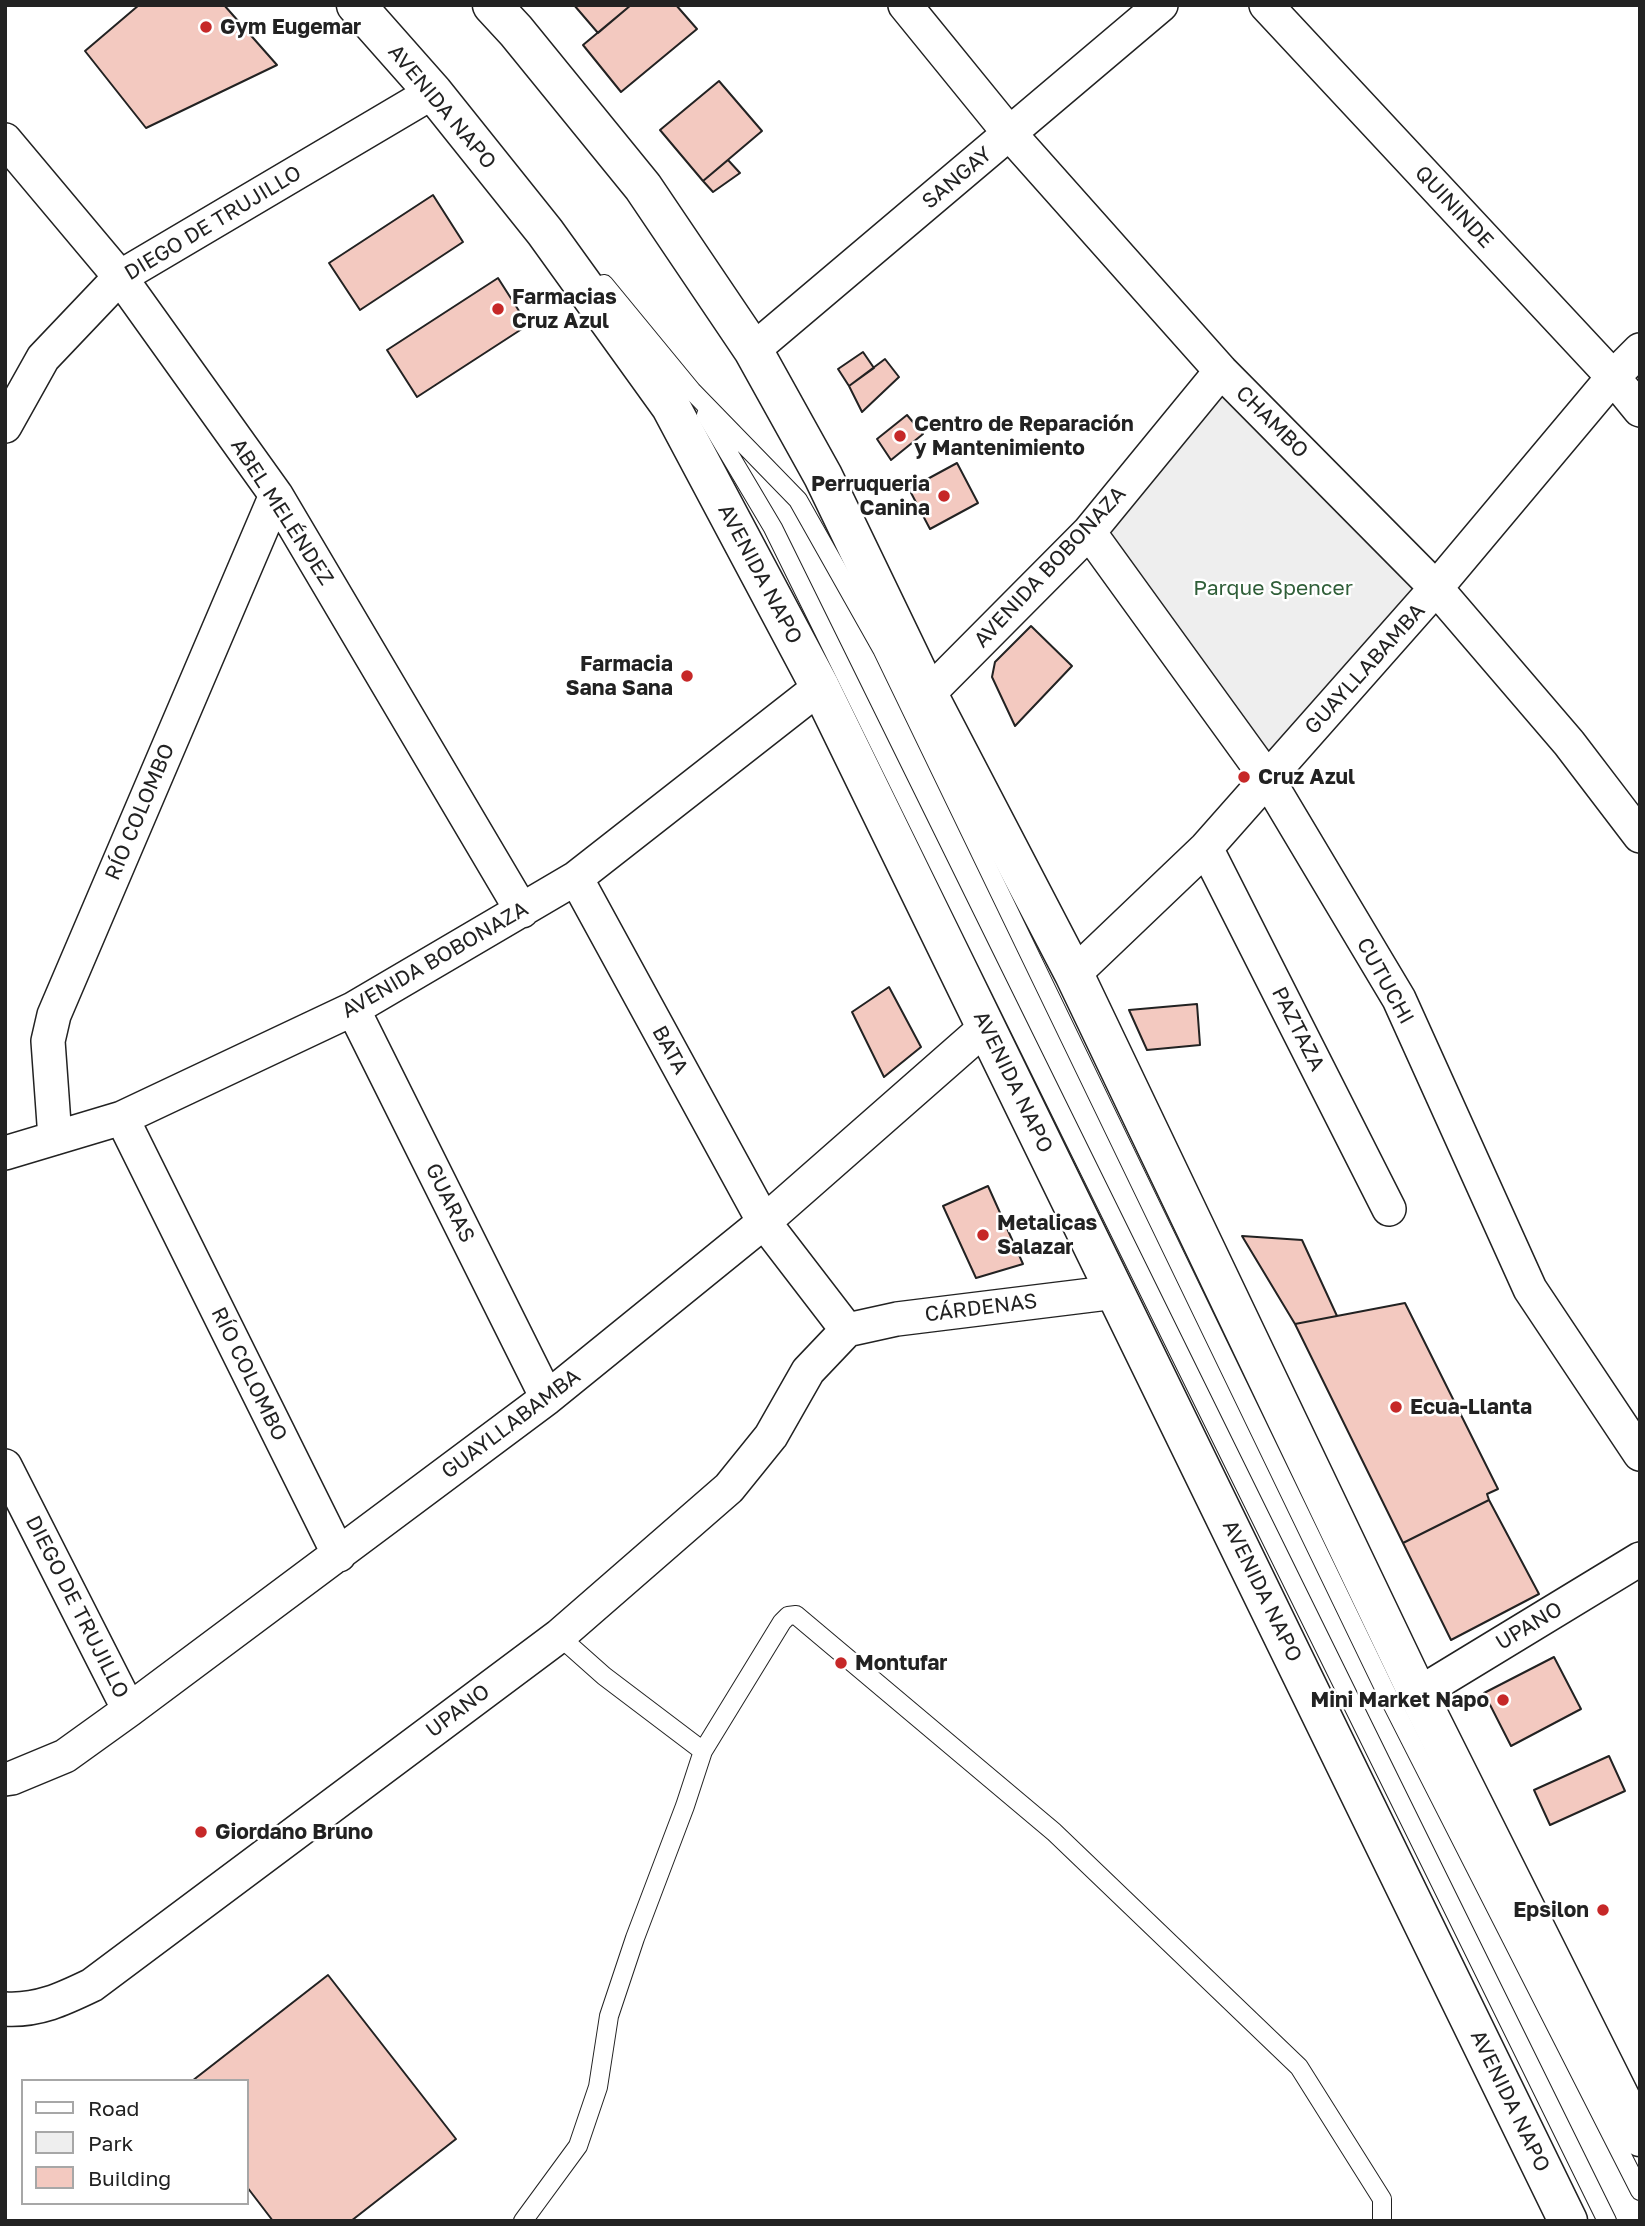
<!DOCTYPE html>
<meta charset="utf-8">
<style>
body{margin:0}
#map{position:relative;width:1645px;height:2226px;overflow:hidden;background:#fff;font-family:"Golos Text",sans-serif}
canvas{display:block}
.frame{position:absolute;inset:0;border:7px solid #222;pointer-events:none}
.legend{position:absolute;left:21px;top:2079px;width:228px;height:126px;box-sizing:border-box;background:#fff;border:2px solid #a7a7a7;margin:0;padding:9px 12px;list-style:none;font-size:21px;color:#222}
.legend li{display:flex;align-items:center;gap:14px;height:35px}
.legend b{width:35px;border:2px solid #a7a7a7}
</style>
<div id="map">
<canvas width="1645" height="2226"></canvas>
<div class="frame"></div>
<ul class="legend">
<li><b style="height:9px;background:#fff"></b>Road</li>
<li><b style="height:19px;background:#eee"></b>Park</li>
<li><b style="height:19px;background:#f3c9c0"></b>Building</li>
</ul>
</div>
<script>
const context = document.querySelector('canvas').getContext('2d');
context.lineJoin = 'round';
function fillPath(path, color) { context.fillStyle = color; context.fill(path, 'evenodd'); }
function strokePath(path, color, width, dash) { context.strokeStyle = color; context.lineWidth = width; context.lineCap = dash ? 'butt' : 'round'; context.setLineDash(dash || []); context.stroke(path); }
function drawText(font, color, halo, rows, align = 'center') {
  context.font = font + ' "Golos Text",sans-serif'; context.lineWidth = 5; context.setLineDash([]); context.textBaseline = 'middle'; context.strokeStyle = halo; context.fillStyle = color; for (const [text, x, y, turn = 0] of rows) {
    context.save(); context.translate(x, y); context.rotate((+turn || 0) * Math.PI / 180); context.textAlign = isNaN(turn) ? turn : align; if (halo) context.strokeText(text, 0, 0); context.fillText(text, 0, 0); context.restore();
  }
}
const green = new Path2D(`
 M1221 371 1436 588 1267 778 1089 532Z`);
const building = new Path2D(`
 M139 5H224L277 65 146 128 85 51Z
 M574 5H631L598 33Z
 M631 5H676L697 29 621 92 583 45Z
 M719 81 762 131 703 181 660 130Z
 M728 160 740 173 713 192 703 181Z
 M433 195 463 242 360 310 329 263Z
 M498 278 528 325 417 397 387 350Z
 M863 352 874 368 849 386 838 369Z
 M885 359 899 377 862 412 849 386Z
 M907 415 923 434 891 460 877 439Z
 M957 463 978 503 930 529 909 489Z
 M1031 626 1072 666 1015 726 992 677 995 662Z
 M889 987 921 1047 884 1077 852 1012Z
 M1197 1004 1200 1045 1147 1050 1129 1010Z
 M988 1186 1023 1264 976 1278 943 1206Z
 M1242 1236 1302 1240 1337 1316 1295 1324Z
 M1405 1303 1498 1489 1487 1494 1489 1500 1403 1543 1295 1324Z
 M1489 1500 1539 1594 1451 1640 1403 1543Z
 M1554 1657 1581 1709 1511 1746 1484 1693Z
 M1609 1756 1625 1791 1550 1825 1534 1790Z
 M328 1975 456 2139 351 2221H273L247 2187V2081H192Z`);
const lane = new Path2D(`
 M604 284 692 391 798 500 882 649 1385 1690 1640 2191
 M706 415 773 528 1607 2221
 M559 1636 604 1676 703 1751
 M523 2221 578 2146 598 2087 609 2016 635 1938 685 1806 703 1751 782 1622 788 1616 796 1615 1054 1832 1299 2067 1382 2199V2221`);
const street = new Path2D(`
 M905 5 1010 134 1221 371 1436 588 1569 743 1640 836
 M1266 5 1613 377 1640 410
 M5 140 120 277 276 495 522 911
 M753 350 1161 5
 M5 426 43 358 120 277 433 92
 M1089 532 1267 778 1399 999 1530 1289 1640 1454
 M928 694 1089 532 1221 371
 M1206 848 1389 1209
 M576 878 764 1222 847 1330
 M1074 974 1206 848 1436 588 1613 377 1640 350
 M353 1009 547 1398
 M122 1118 339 1555
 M55 1138 48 1041 54 1015 276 495
 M5 1153 122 1118 353 1009 576 878 820 687
 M847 1330 897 1319 1116 1292
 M5 1466 129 1710
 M1418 1694 1640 1559
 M5 1779 12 1778 65 1756 129 1710 547 1398 764 1222 986 1027
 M5 2009C38 2011 63 1999 92 1985L559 1636 729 1488 771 1436 808 1371 847 1330`);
const primary = new Path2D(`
 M356 5 433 92 545 232 671 407 820 687 1568 2221
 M492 5 516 31 643 187 753 350 823 476 928 694 1074 974 1418 1694 1640 2137`);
const markers = [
 [206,27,7,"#c62828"],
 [498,309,7,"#c62828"],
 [900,436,7,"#c62828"],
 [944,496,7,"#c62828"],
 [687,676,7,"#c62828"],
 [1244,777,7,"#c62828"],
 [983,1235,7,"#c62828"],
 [1396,1407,7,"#c62828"],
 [841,1663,7,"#c62828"],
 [1503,1700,7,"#c62828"],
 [201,1832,7,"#c62828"],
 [1603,1910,7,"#c62828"]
];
const poiNames = [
 ["Gym Eugemar",220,27],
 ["Farmacias",512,297],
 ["Cruz Azul",512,321],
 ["Centro de Reparación",914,424],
 ["y Mantenimiento",914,448],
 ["Perruqueria",930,484,"right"],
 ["Canina",930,508,"right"],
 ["Farmacia",673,664,"right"],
 ["Sana Sana",673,688,"right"],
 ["Cruz Azul",1258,777],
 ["Metalicas",997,1223],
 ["Salazar",997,1247],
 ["Ecua-Llanta",1410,1407],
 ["Montufar",855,1663],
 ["Mini Market Napo",1489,1700,"right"],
 ["Giordano Bruno",215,1832],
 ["Epsilon",1589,1910,"right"]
];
const streetNames = [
 ["AVENIDA NAPO",442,107,50],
 ["SANGAY",957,178,-40],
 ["QUININDE",1454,207,47],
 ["DIEGO DE TRUJILLO",213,223,-31],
 ["CHAMBO",1272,422,45],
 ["ABEL MELÉNDEZ",282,512,57],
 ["AVENIDA BOBONAZA",1050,567,-47],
 ["AVENIDA NAPO",760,574,62],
 ["GUAYLLABAMBA",1365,669,-48],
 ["RÍO COLOMBO",140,812,-67],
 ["AVENIDA BOBONAZA",435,960,-30],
 ["CUTUCHI",1385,981,61],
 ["PAZTAZA",1298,1029,63],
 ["BATA",670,1050,61],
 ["AVENIDA NAPO",1013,1082,64],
 ["GUARAS",450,1203,64],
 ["CÁRDENAS",981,1308,-7],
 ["RÍO COLOMBO",249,1374,64],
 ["GUAYLLABAMBA",511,1424,-37],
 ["AVENIDA NAPO",1262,1591,64],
 ["DIEGO DE TRUJILLO",77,1607,63],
 ["UPANO",1529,1626,-31],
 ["UPANO",458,1711,-37],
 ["AVENIDA NAPO",1510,2101,64]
];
const parkNames = [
 ["Parque Spencer",1273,588]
];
fillPath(green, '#eee');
strokePath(green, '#6f6f6f', 2);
fillPath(building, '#f3c9c0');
strokePath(building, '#222', 2);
strokePath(lane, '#222', 20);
strokePath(street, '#222', 36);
strokePath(primary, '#222', 41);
strokePath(lane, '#fff', 18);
strokePath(street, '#fff', 33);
strokePath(primary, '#fff', 38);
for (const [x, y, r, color] of markers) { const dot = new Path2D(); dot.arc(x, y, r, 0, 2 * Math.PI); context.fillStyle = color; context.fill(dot); strokePath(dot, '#fff', 2.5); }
drawText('bold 21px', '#222', '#fff', poiNames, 'left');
drawText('21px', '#222', '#fff', streetNames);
drawText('21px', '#2f5e38', '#fff', parkNames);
</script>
